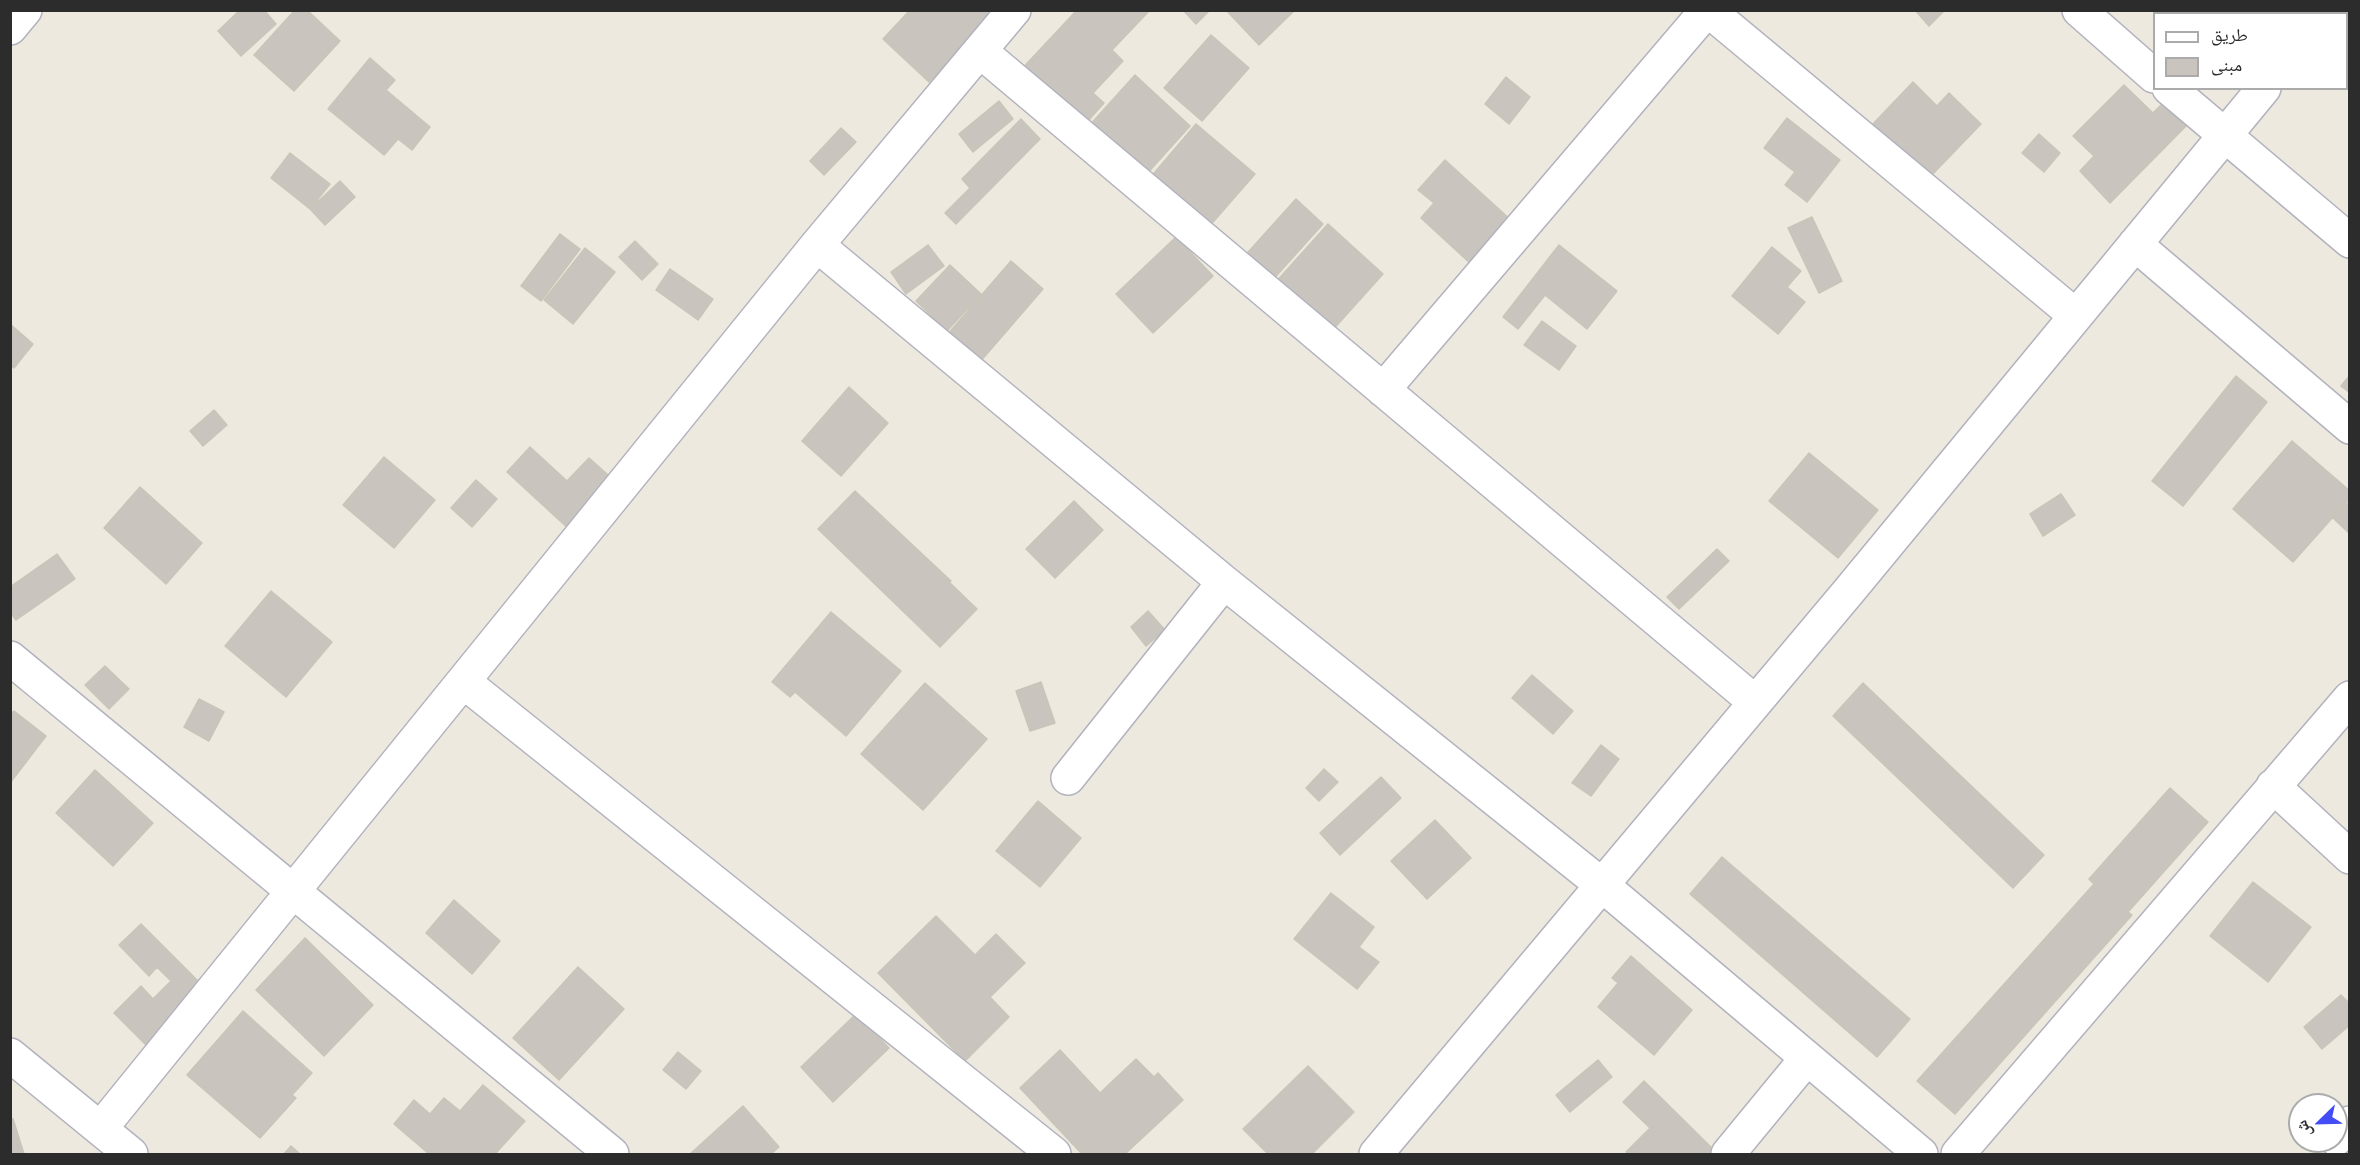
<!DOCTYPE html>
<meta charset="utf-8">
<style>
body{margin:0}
#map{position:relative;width:2360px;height:1165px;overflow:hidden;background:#ede9de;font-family:Commissioner,"Noto Naskh Arabic",sans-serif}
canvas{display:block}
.frame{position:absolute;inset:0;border:12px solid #2c2c2c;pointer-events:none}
.legend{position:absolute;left:2153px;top:12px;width:195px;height:78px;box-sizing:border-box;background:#fff;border:2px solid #ababab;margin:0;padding:8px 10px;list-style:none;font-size:18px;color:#2c2c2c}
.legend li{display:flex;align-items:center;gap:12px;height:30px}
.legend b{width:30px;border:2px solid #ababab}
.north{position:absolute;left:2288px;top:1093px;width:60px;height:60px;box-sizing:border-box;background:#fff;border:2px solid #ababab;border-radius:50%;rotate:247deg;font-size:16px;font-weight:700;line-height:24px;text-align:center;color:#2c2c2c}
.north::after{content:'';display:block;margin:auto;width:21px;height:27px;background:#434cf5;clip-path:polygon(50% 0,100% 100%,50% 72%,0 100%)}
</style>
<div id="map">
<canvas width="2360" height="1165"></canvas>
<div class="frame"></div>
<ul class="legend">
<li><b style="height:8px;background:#fff"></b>طريق</li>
<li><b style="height:16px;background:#c9c5be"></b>مبنى</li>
</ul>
<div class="north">ش</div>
</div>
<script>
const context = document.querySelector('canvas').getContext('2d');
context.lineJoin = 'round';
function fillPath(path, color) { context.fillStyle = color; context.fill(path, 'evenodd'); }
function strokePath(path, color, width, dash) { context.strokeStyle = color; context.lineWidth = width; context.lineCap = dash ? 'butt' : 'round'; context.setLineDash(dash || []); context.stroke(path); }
const building = new Path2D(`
 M240 10H264L276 24 241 56 218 31Z
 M295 10H307L340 41 294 91 254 55Z
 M910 10H997L929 82 883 39Z
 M1077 10H1150L1112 50 1123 61 1093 93 1104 103 1078 132 1017 74Z
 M1183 10H1210L1196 24Z
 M1226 10H1295L1259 45Z
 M1915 10H1945L1929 26Z
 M1211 35 1249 68 1202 121 1164 88Z
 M370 58 395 80 386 90 430 127 412 150 398 139 384 155 328 109Z
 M1135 75 1190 126 1144 177 1088 127Z
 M1506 77 1530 97 1509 124 1485 104Z
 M1913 82 1937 106 1949 93 1981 124 1927 180 1871 126Z
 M2124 85 2153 113 2166 100 2189 123 2110 203 2080 171 2094 156 2073 136Z
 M999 101 1013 119 973 152 959 134Z
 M1787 118 1840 160 1807 202 1785 185 1795 172 1764 148Z
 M1021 119 1040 139 956 224 945 213 970 188 962 179Z
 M1196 124 1255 174 1207 229 1149 179Z
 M841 128 856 142 824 175 810 161Z
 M2039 134 2060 153 2044 172 2022 153Z
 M290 153 330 184 310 209 271 178Z
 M1445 160 1512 221 1472 265 1421 218 1434 203 1418 190Z
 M340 181 355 197 325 225 310 209Z
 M1296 199 1323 224 1268 285 1241 260Z
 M1812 217 1842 281 1819 293 1788 228Z
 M1328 224 1383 274 1330 333 1275 283Z
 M560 234 580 249 541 301 521 286Z
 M1176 237 1213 276 1153 333 1116 294Z
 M635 241 658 264 642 280 619 257Z
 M928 245 944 266 906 294 891 272Z
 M1559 245 1617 291 1587 329 1545 295 1518 329 1503 317Z
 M1772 247 1801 271 1787 287 1805 302 1778 334 1732 296Z
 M585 248 615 272 573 324 544 300Z
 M1011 261 1043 289 979 363 947 335Z
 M950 265 981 294 947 331 916 301Z
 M670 269 713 299 698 320 656 290Z
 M1542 321 1576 346 1559 370 1524 345Z
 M10 324 33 344 14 368 10 365Z
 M2350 375V393L2341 386Z
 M2236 376 2267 402 2183 506 2152 481Z
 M849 387 888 423 841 476 802 441Z
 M214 410 227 425 203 446 190 431Z
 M2292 441 2350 491V498L2293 562 2233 509Z
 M530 447 567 481 589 458 616 482 571 531 507 472Z
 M1809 453 1878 510 1838 558 1769 501Z
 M384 457 435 500 394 548 343 505Z
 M476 480 497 499 472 527 451 508Z
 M140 487 202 543 166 584 104 528Z
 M855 491 951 581 949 582 977 609 940 647 818 529Z
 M2061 494 2075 515 2043 536 2030 514Z
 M1074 501 1103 530 1055 578 1026 549Z
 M2350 501V534L2333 518Z
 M1717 549 1729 561 1679 609 1667 597Z
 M57 554 75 579 16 620 10 612V587Z
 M271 591 332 642 286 697 225 646Z
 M1148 611 1165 630 1146 646 1131 627Z
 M831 612 901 671 846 736 795 692 790 697 772 682Z
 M105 666 129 689 109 709 85 685Z
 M1532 675 1573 711 1553 734 1512 698Z
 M1041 682 1055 723 1030 731 1016 691Z
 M925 683 987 739 923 810 861 754Z
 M1863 683 2044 855 2013 888 1833 716Z
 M199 699 224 712 209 741 184 727Z
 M14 711 46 736 10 783V715Z
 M1601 745 1619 759 1591 796 1572 783Z
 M1324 769 1338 782 1319 801 1306 788Z
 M95 770 153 823 113 866 56 813Z
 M1381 777 1401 798 1340 855 1320 833Z
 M2170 788 2208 822 2128 912 2132 915 1955 1114 1917 1081 2094 884 2089 879Z
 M1038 801 1081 838 1040 887 996 851Z
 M1435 820 1471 858 1427 899 1391 861Z
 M1722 857 1910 1019 1877 1057 1690 894Z
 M2253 882 2311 927 2268 982 2210 936Z
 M1331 893 1374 927 1359 947 1379 962 1357 989 1294 939Z
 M454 900 500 941 472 974 426 933Z
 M936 916 975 955 996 934 1025 963 990 997 1009 1017 965 1061 878 973Z
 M141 924 207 990 149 1048 114 1013 141 986 153 999 171 981 157 967 149 976 119 945Z
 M305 938 373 1005 324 1056 256 990Z
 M1631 956 1692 1010 1654 1055 1598 1007 1618 983 1612 978Z
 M578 967 624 1009 559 1080 513 1038Z
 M2341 995 2350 1004V1025L2322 1049 2304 1027Z
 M243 1011 312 1073 292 1095 296 1098 260 1138 187 1075Z
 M856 1014 889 1048 833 1102 801 1067Z
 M1060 1050 1100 1093 1136 1059 1154 1077 1158 1073 1183 1100 1125 1154H1082L1020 1088Z
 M678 1052 701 1071 686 1089 663 1070Z
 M1598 1060 1612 1077 1570 1112 1556 1095Z
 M1308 1066 1354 1112 1312 1154H1268L1243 1129Z
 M1644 1081 1718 1154H1628L1626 1152 1650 1128 1623 1102Z
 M483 1085 525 1121 495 1154H429L394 1124 414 1100 430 1114 444 1098 460 1111Z
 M743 1106 779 1147 771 1154H690Z
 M10 1117 13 1119 24 1154H10Z
 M291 1146 300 1154H284Z`);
const minor = new Path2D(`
 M1708 10 2076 316
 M2079 10 2154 76
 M2326 14 2328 10
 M10 28 25 10
 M980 51 1755 702
 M2169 88 2350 241
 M2135 244 2350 427
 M817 245 1224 582 1602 885 1921 1154
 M1383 390 1707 10
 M10 658 612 1154
 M464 682 1054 1154
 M1068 778 1224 582
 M2273 786 2350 857
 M10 1055 131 1154
 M101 1128 817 245 1014 10
 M2336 1139 2350 1123
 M1376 1154 1849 591 2264 88
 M1728 1154 1807 1058
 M1958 1154 2350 698`);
fillPath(building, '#c9c5be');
strokePath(building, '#c8c5b8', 1.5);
strokePath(minor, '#b2b2bf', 36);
strokePath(minor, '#fff', 33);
</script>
